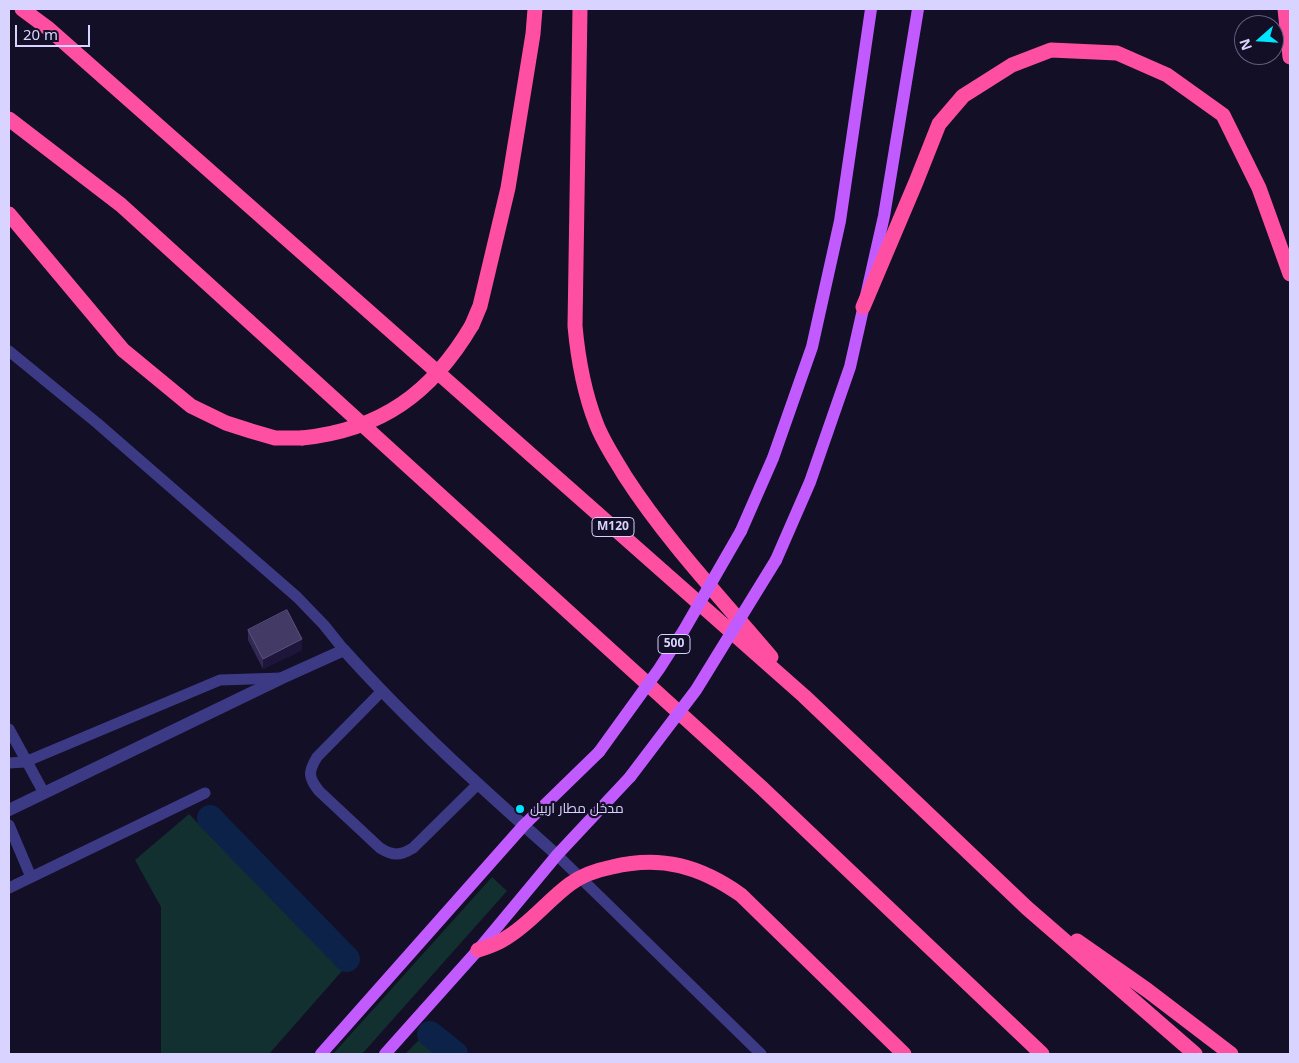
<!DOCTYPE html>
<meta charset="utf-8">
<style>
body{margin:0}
#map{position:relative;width:1299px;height:1063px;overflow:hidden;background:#130f26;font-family:"Noto Sans",sans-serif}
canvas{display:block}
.frame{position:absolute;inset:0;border:10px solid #d9d4ff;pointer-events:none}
.north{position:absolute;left:1234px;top:15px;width:50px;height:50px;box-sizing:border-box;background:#130f26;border:1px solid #625e7d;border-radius:50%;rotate:251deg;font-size:14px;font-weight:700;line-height:20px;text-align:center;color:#d9d4ff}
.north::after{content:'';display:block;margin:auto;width:18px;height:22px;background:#00e5ff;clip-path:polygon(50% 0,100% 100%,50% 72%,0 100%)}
.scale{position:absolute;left:15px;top:25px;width:75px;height:22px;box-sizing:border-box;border:2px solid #d9d4ff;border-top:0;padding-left:6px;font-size:15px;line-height:18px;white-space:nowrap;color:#d9d4ff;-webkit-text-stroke:4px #130f26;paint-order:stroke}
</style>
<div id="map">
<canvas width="1299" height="1063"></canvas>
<div class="frame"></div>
<div class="north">N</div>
<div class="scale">20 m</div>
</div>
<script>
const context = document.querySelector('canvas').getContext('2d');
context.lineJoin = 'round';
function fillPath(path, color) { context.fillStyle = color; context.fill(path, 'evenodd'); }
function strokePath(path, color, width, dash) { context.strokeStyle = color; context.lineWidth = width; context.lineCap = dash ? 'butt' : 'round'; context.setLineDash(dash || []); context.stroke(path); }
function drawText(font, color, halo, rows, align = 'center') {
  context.font = font + ' "Noto Sans",Cairo,sans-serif'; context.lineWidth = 4.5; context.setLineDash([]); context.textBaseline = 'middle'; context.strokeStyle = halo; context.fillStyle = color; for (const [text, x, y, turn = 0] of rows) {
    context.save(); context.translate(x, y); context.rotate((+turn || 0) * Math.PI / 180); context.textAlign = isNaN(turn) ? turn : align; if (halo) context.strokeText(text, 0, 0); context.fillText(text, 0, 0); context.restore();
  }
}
const green = new Path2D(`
 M189 814 342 971 269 1054H161V907L135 860Z
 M492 877 507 891 362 1054H333Z
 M422 1037 443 1054H405Z`);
const canal = new Path2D(`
 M210 818 347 959
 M430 1034 455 1054`);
const service = new Path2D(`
 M9 351 97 423 297 597 324 625 344 650
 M381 692 317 757C308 772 308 777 319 791L380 848C393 856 400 856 413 848L478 784
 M9 729 44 793
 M9 763 25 762 220 680 282 678
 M9 825 31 877
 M557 855 761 1054
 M9 888 205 793`);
const tertiary = new Path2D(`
 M9 810 282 678 344 650C410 724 483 789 557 855`);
const primary = new Path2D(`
 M741 531 773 458 812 347 840 221 871 9
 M776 560 810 482 850 367 884 216 918 9
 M321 1054 524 825 599 752
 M385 1054 478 950 557 855 630 777`);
const motorway = new Path2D(`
 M22 9 49 29 804 696 1027 908 1195 1054
 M580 9 575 326C578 359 584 392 596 423 603 442 615 459 625 476 667 541 721 598 771 657
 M1285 9 1290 57
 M9 119 121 205 762 788 1042 1054
 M9 214 123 350 191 406 226 423 251 431 275 438H302
 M863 307 916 182 939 124 963 96 1012 65 1051 50 1117 53 1167 75 1223 115 1259 188 1290 274
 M472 325 480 306 508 188 533 34 535 9
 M1077 941 1147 990 1231 1054
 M478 950C488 947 497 944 506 938 530 924 547 901 570 884 582 875 597 870 612 867 661 855 700 866 741 895L904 1054`);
const primaryBridge = new Path2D(`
 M599 752 659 669 684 630 741 531
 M630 777 696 690 776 560`);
const motorwayBridge = new Path2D(`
 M302 438C381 430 432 393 472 325`);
const wall = new Path2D(`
 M248 630 302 650 263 669 248 640Z`);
const shadedWall = new Path2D(`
 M302 639V650L263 669V659Z`);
const building = new Path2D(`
 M287 610 302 639 263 659 248 630Z`);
const markers = [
 [520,809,5,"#00e5ff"]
];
const shields = [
 [613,527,42],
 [674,644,32]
];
const shieldNames = [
 ["M120",613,527],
 ["500",674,644]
];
const poiNames = [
 ["مدخل مطار اربيل",530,809]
];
fillPath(green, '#12302f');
strokePath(canal, '#0c2248', 26);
strokePath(service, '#3d3a85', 11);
strokePath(tertiary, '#3d3a85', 12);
strokePath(primary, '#c25bff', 12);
strokePath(motorway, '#ff4fa3', 15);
strokePath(primaryBridge, '#c25bff', 12);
strokePath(motorwayBridge, '#ff4fa3', 15);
fillPath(wall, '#312854');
fillPath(shadedWall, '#1d163a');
fillPath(building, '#433a66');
strokePath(building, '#5a527e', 1);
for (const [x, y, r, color] of markers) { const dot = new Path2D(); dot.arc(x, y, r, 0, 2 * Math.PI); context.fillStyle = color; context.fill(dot); strokePath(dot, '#130f26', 2); }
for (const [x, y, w] of shields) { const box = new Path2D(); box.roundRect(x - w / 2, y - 9.5, w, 19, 4); context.fillStyle = '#130f26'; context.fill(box); strokePath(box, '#d9d4ff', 1); }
drawText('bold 12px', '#d9d4ff', null, shieldNames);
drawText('14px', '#d9d4ff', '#130f26', poiNames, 'left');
</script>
